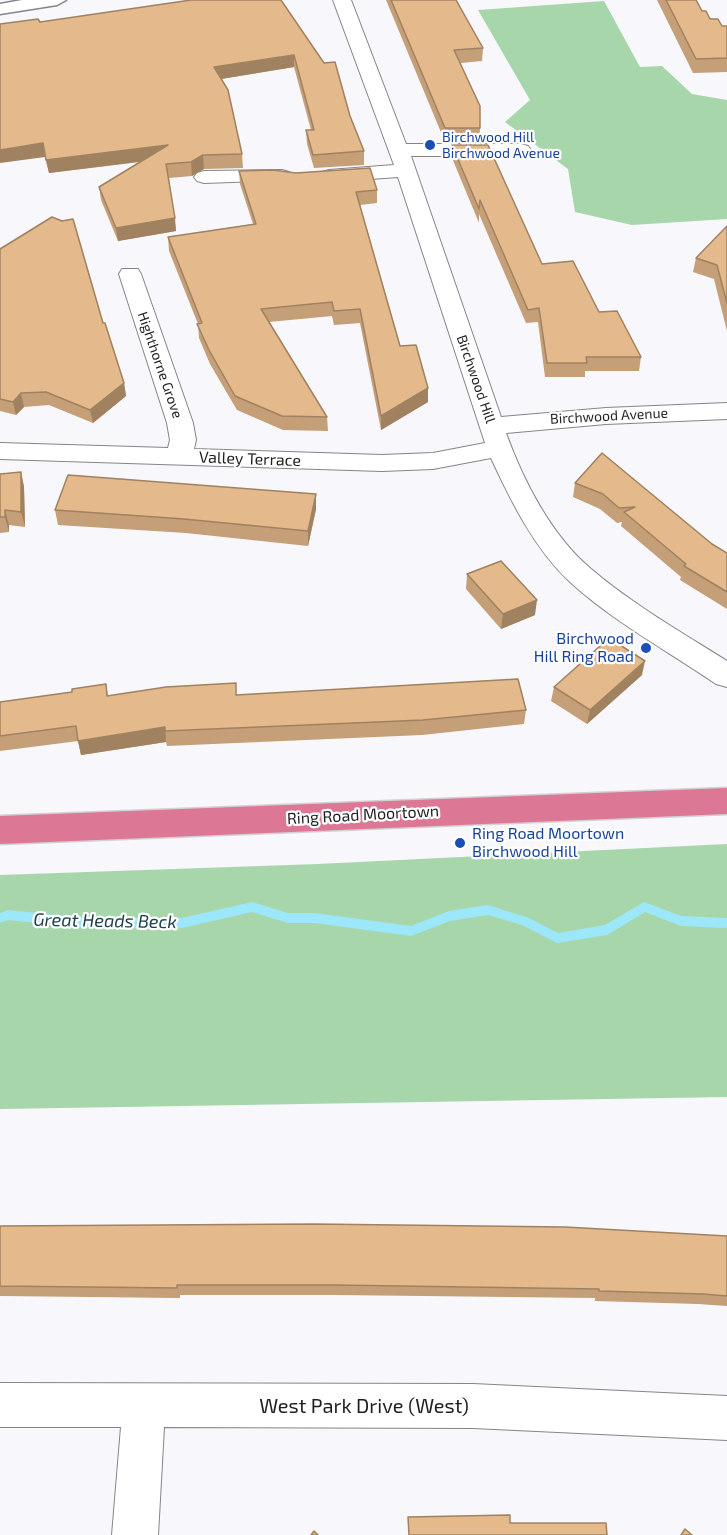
<!DOCTYPE html>
<style>
body{margin:0}
canvas{display:block;background:#f7f7fc}
</style>
<canvas width="727" height="1535"></canvas>
<script>
const context = document.querySelector('canvas').getContext('2d');
context.lineJoin = 'round';
function fillPath(path, color) { context.fillStyle = color; context.fill(path, 'evenodd'); }
function strokePath(path, color, width, dash) { context.strokeStyle = color; context.lineWidth = width; context.lineCap = dash ? 'butt' : 'round'; context.setLineDash(dash || []); context.stroke(path); }
function drawText(font, color, halo, rows, align = 'center') {
  context.font = font + ' "Exo 2",sans-serif'; context.lineWidth = 4.5; context.setLineDash([]); context.textBaseline = 'middle'; context.strokeStyle = halo; context.fillStyle = color; for (const [text, x, y, turn = 0] of rows) {
    context.save(); context.translate(x, y); context.rotate((+turn || 0) * Math.PI / 180); context.textAlign = isNaN(turn) ? turn : align; if (halo) context.strokeText(text, 0, 0); context.fillText(text, 0, 0); context.restore();
  }
}
const green = new Path2D(`
 M604 1 640 67 662 66 692 94 727 100V219L632 225 575 212 568 169 505 122 530 100 478 10Z
 M727 844V1097L0 1109V875L318 864Z`);
const stream = new Path2D(`
 M252 902 288 913H315L411 926 449 911 488 905 529 918 558 933 605 925 644 902 681 916 727 918V928L681 926 645 912 607 935 557 943 522 925 488 915 450 921 411 936 315 923H288L252 912 182 928H85L8 920 0 923V913L8 910 85 918H182Z`);
const street = new Path2D(`
 M333 0H351L406 144H521L528 146 531 150 528 154 521 156H411L501 417 606 408 727 403V419L606 424 506 433C523 480 551 535 590 568 632 604 681 632 727 661V687L716 684C668 651 612 621 569 581 534 548 511 501 491 458L433 469 382 471 0 459V443L168 448 170 440 167 423 119 274 122 269H138L141 274 193 423 196 440 194 449 382 455 433 453 485 443 398 177 329 182 322 180 319 176 322 172 329 170 394 165Z
 M282 170 289 172 292 176 289 180 204 183 197 181 194 177 197 173 204 171Z
 M0 1383 473 1384 727 1396V1440L473 1428 164 1427 158 1535H112L121 1427H0Z`);
const secondary = new Path2D(`
 M22 0H66L57 5 0 14V4Z`);
const highway = new Path2D(`
 M727 788V814L0 844V816Z`);
const wall = new Path2D(`
 M281 0 350 116 364 151V165L314 168 307 144 306 130H311L294 67 221 79 242 154 243 168 204 169 192 176 169 178 176 231 118 241 101 200 99 187 140 162 49 173 45 157 40 22Z
 M386 0H456L483 48 482 61 460 63 480 128 479 142H445Z
 M657 0H696L702 11 710 19 722 26H727V72L693 73Z
 M452 145 542 264 599 312 641 357 639 371H585V377H545L538 322 526 323 479 214V223L452 158Z
 M239 171 377 190V203L360 205 400 346 428 388V402L381 430 360 323 334 325 332 316 269 322 327 417 328 431 283 430 237 410 210 364 199 338 198 324 169 251 168 237 253 224 240 184Z
 M727 226V331L714 279 693 272 696 258Z
 M0 249 103 323 124 383 126 396 93 423 49 405 24 407 16 415 0 411Z
 M602 453 712 544 727 553V609L680 580 681 577 621 526 622 522 617 523 600 509 573 497 575 483Z
 M21 472 24 487 25 527 9 525V532L0 533V474Z
 M316 494V509L308 546 186 533 58 525 55 510Z
 M467 574 535 615 501 629 466 589Z
 M642 675 587 724 551 701 554 687Z
 M106 684 108 696 237 695 526 710 524 724 422 735 167 746 166 742 81 755 78 741 0 751V702L72 692Z
 M0 1226 727 1236V1306L698 1304 595 1301V1298L336 1295H180V1298L0 1296Z`);
const shadedWall = new Path2D(`
 M294 55V67L215 80 214 67Z
 M43 143 45 157 0 163V150Z
 M168 145 169 158 49 173 46 160Z
 M203 155 204 169 192 176 191 162Z
 M175 218 176 231 118 241 116 228Z
 M124 383 126 396 93 423 90 410Z
 M428 388V402L381 430V416Z
 M21 393 24 407 16 415 13 402Z
 M21 472 24 487 25 527 21 512Z
 M316 494V509L308 546V531Z
 M5 510 9 525V532L5 517Z
 M537 600 535 615 501 629 503 614Z
 M645 661 642 675 587 724 590 710Z
 M165 727 166 742 81 755 78 741Z`);
const building = new Path2D(`
 M191 0H281L324 63 335 62 350 116 364 151 313 155 306 130H314L294 55 214 67 228 90 242 154 203 155 191 162 166 164 175 218 116 228 99 187 168 145 46 160 43 143 0 150V24L38 19 40 22Z
 M391 0H456L483 48 454 50 480 106V128H445Z
 M666 0H696L702 11H706L710 19H718L722 26H727V58L696 59Z
 M452 145H488L542 264 573 261 599 312 617 311 641 357H586L587 363H547L539 308 528 310 480 200 479 209Z
 M370 168 377 190 356 192 400 346 416 345 428 388 381 416 360 309 334 311 332 302 261 309 327 417 282 416 235 396 209 350 197 324 202 323 168 237 256 224 239 171 273 170 296 173Z
 M52 217 62 221 73 219 103 323H105L124 383 90 410 46 392 21 393 13 402 0 399V249Z
 M727 226V303L717 265 696 258Z
 M602 453 712 544 727 553V592L684 566 686 564 624 512 635 507 619 508 603 494 575 483Z
 M21 472V512L5 510V517H0V474Z
 M68 475 316 494 308 531 184 519 55 510Z
 M501 561 537 600 503 614 467 574Z
 M609 638 645 661 590 710 554 687Z
 M518 679 526 710 423 720 165 731V727L78 741 76 726 0 736V702L72 692V689L106 684 107 696 166 687 236 683V695Z
 M313 1224 565 1227 727 1236V1296L703 1294 599 1291V1289L335 1285H177V1288L0 1286V1226Z
 M510 1515V1523H606L607 1535H409L408 1517Z
 M685 1529 692 1535H681Z
 M314 1531 318 1535H311Z`);
const markers = [
 [430,145,6,"#1a4fb4"],
 [646,648,6,"#1a4fb4"],
 [460,843,6,"#1a4fb4"]
];
const farTransitnames = [
 ["Birchwood Hill",442,137],
 ["Birchwood Avenue",442,153]
];
const farStreetnames = [
 ["Highthorne Grove",160,365,71],
 ["Birchwood Hill",476,379,71],
 ["Birchwood Avenue",609,416,-3]
];
const streetNames = [
 ["Valley Terrace",250,459,2],
 ["Ring Road Moortown",363,815,-3]
];
const transitNames = [
 ["Birchwood",634,639],
 ["Hill Ring Road",634,657],
 ["Ring Road Moortown",472,834,"left"],
 ["Birchwood Hill",472,852,"left"]
];
const waterNames = [
 ["Great Heads Beck",105,921,1]
];
const nearStreetnames = [
 ["West Park Drive (West)",364,1406]
];
fillPath(green, '#a8d6ab');
fillPath(stream, '#9de7fb');
strokePath(street, '#858589', 2);
strokePath(secondary, '#858589', 3);
strokePath(highway, '#d2d2d3', 3);
fillPath(street, '#fff');
fillPath(secondary, '#fff');
fillPath(highway, '#dd7796');
fillPath(wall, '#c49f78');
fillPath(shadedWall, '#a08261');
fillPath(building, '#e4b98b');
strokePath(building, '#a08261', 1.5);
for (const [x, y, r, color] of markers) { const dot = new Path2D(); dot.arc(x, y, r, 0, 2 * Math.PI); context.fillStyle = color; context.fill(dot); strokePath(dot, '#fff', 2); }
drawText('14px', '#164399', '#fff', farTransitnames, 'left');
drawText('14px', '#1f1f21', '#fff', farStreetnames);
drawText('16px', '#1f1f21', '#fff', streetNames);
drawText('16px', '#164399', '#fff', transitNames, 'right');
drawText('italic 18px', '#1d4049', '#fff', waterNames);
drawText('20px', '#1f1f21', '#fff', nearStreetnames);
</script>
